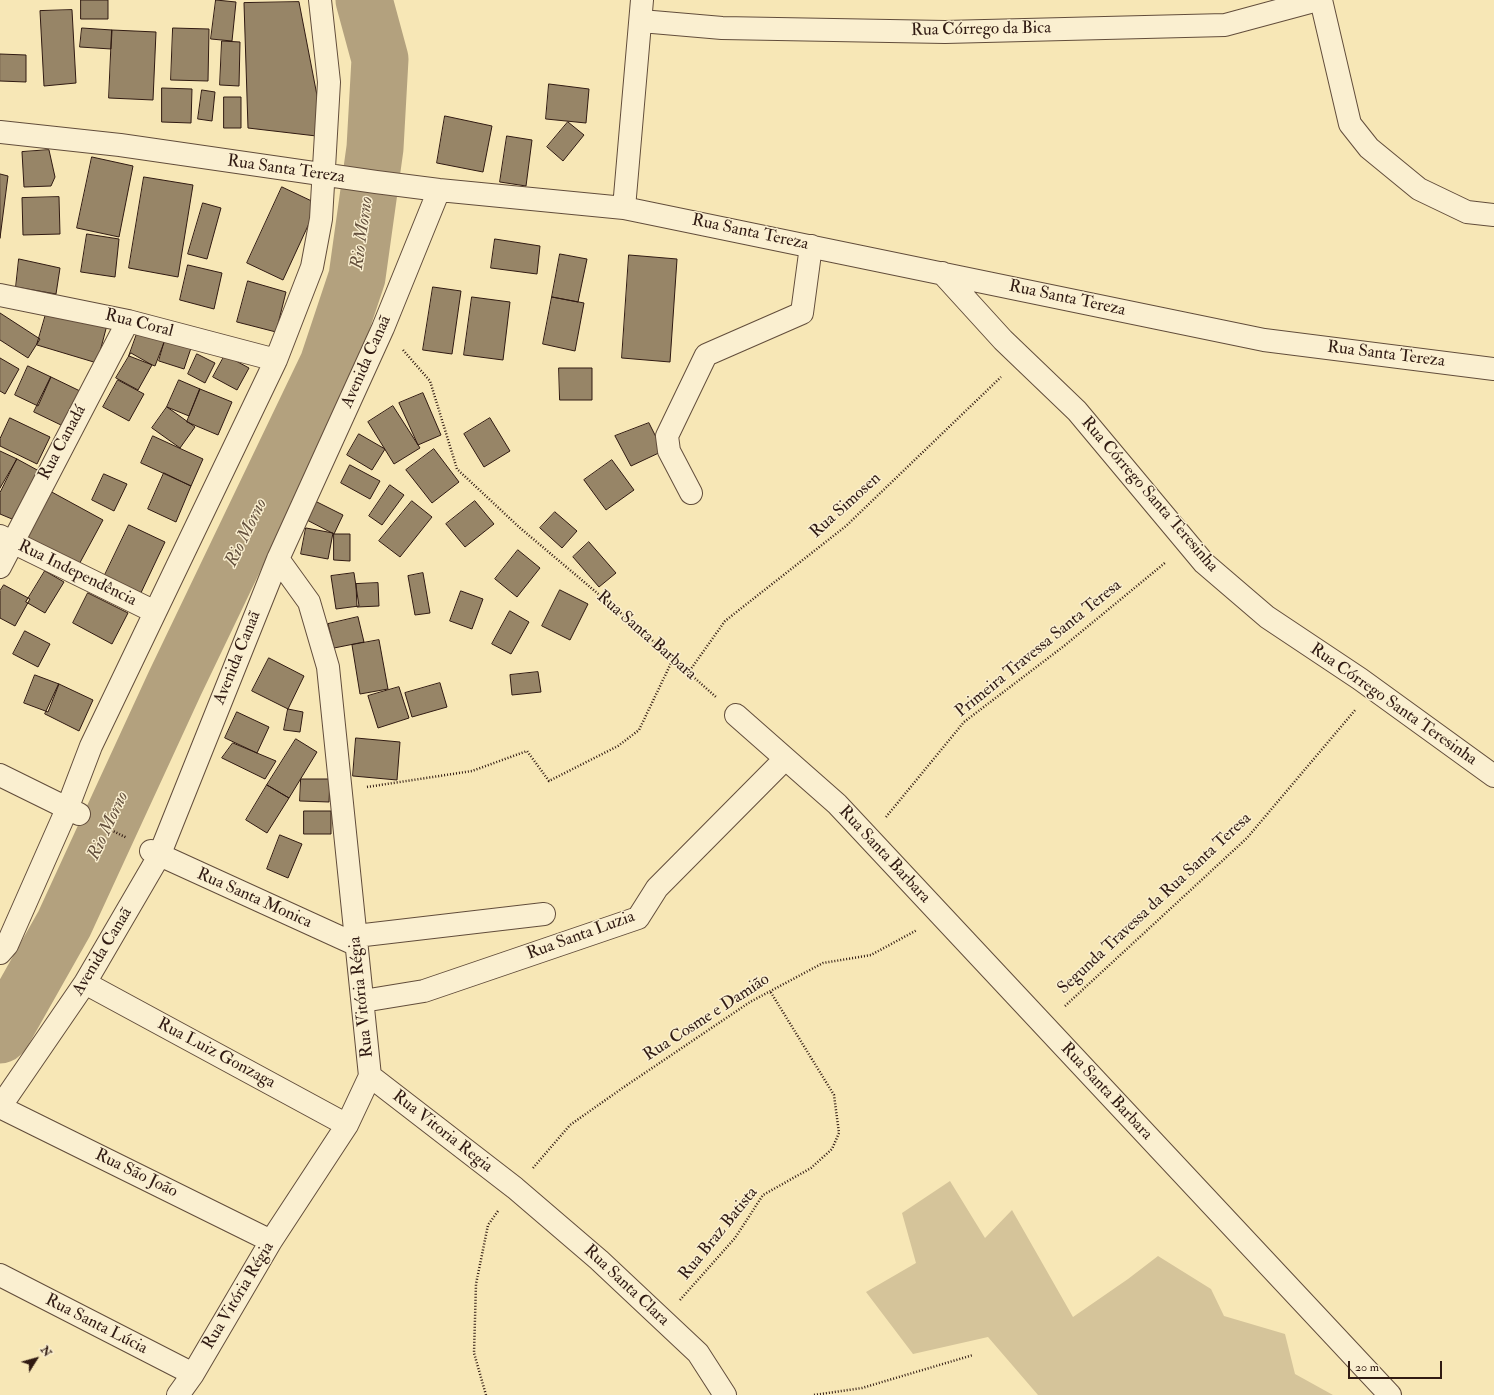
<!DOCTYPE html>
<meta charset="utf-8">
<style>
body{margin:0}
#map{position:relative;width:1494px;height:1395px;overflow:hidden;background:#f7e7b6;font-family:"IM FELL Double Pica",serif}
canvas{display:block}
.north{position:absolute;left:16px;top:1339px;width:40px;height:40px;-webkit-text-stroke:3px #faefd0;paint-order:stroke;rotate:53deg;font-size:11px;font-weight:700;line-height:16px;text-align:center;color:#301a12}
.north::after{content:'';display:block;margin:auto;width:14px;height:18px;background:#301a12;clip-path:polygon(50% 0,100% 100%,50% 72%,0 100%)}
.scale{position:absolute;left:1348px;top:1361px;width:94px;height:18px;box-sizing:border-box;border:2px solid #301a12;border-top:0;padding-left:5px;font-size:12px;line-height:14px;white-space:nowrap;color:#301a12;-webkit-text-stroke:3px #faefd0;paint-order:stroke}
</style>
<div id="map">
<canvas width="1494" height="1395"></canvas>
<div class="north">N</div>
<div class="scale">20 m</div>
</div>
<script>
const context = document.querySelector('canvas').getContext('2d');
context.lineJoin = 'round';
function fillPath(path, color) { context.fillStyle = color; context.fill(path, 'evenodd'); }
function strokePath(path, color, width, dash) { context.strokeStyle = color; context.lineWidth = width; context.lineCap = dash ? 'butt' : 'round'; context.setLineDash(dash || []); context.stroke(path); }
function drawText(font, color, halo, rows, align = 'center') {
  context.font = font + ' "IM FELL Double Pica",serif'; context.lineWidth = 3; context.setLineDash([]); context.textBaseline = 'middle'; context.strokeStyle = halo; context.fillStyle = color; for (const [text, x, y, turn = 0] of rows) {
    context.save(); context.translate(x, y); context.rotate((+turn || 0) * Math.PI / 180); context.textAlign = isNaN(turn) ? turn : align; if (halo) context.strokeText(text, 0, 0); context.fillText(text, 0, 0); context.restore();
  }
}
const green = new Path2D(`
 M950 1181 985 1238 1012 1210 1073 1317 1128 1279 1158 1256 1211 1289 1224 1316 1285 1334 1295 1374 1333 1395H1038L988 1337 913 1354 866 1292 916 1263 902 1213Z`);
const river = new Path2D(`
 M0 1035 3 1032 64 924 175 683 328 364 357 277 375 148 380 59 364 0`);
const building = new Path2D(`
 M81 0H108V19H81Z
 M216 0 236 2 232 41 211 39Z
 M299 2 325 137 248 128 244 3Z
 M72 10 76 83 44 86 40 11Z
 M82 28 112 30 111 49 80 47Z
 M173 28 209 29 208 81 171 80Z
 M112 30 156 32 153 100 109 98Z
 M222 41 240 42 239 86 220 85Z
 M0 54 26 55V82L0 81Z
 M549 84 589 89 586 123 546 119Z
 M162 88 192 89 191 123 162 122Z
 M202 90 215 92 212 121 198 119Z
 M224 97H241V128H224Z
 M445 116 492 126 483 172 437 163Z
 M568 122 584 135 563 161 547 147Z
 M507 136 532 140 526 186 500 182Z
 M49 150 55 177 51 186 24 187 22 152Z
 M92 157 133 166 119 237 77 228Z
 M0 174 8 176 0 238Z
 M144 177 193 185 178 277 129 268Z
 M282 187 318 204 283 280 247 263Z
 M59 197 60 234 23 235 22 198Z
 M203 203 221 208 207 259 188 254Z
 M87 234 119 239 115 277 81 272Z
 M495 239 540 246 537 274 491 268Z
 M560 254 587 259 578 302 552 297Z
 M629 255 677 259 670 362 622 358Z
 M19 259 60 268 56 294 16 287Z
 M188 265 222 273 214 309 180 300Z
 M248 281 286 292 276 332 237 322Z
 M433 287 461 291 452 354 423 350Z
 M472 297 510 302 503 360 464 355Z
 M552 297 584 303 575 351 543 344Z
 M48 307 107 325 97 363 37 345Z
 M0 313 40 339 28 358 0 340Z
 M138 331 165 340 155 366 129 356Z
 M165 340 191 348 184 369 159 361Z
 M131 353 152 365 138 390 116 378Z
 M197 354 215 363 205 383 188 374Z
 M225 355 249 368 237 390 213 377Z
 M0 358 19 369 5 394 0 391Z
 M28 366 51 377 38 406 15 395Z
 M559 368H592V400H560Z
 M51 377 80 391 63 426 34 412Z
 M118 380 144 394 129 421 103 407Z
 M179 380 200 389 189 416 167 407Z
 M200 389 232 402 218 435 187 422Z
 M423 393 441 435 418 445 399 403Z
 M393 406 420 448 394 464 368 422Z
 M167 407 195 427 180 448 152 428Z
 M10 418 50 437 37 464 0 446V439Z
 M490 418 510 451 484 467 464 434Z
 M649 423 663 451 631 466 615 436Z
 M359 434 385 449 372 470 347 455Z
 M153 436 203 459 191 486 141 463Z
 M434 449 459 482 432 503 406 470Z
 M0 451 17 459 0 488Z
 M17 459 39 471 12 519 0 514V493Z
 M612 460 634 490 606 510 584 480Z
 M350 465 380 481 370 499 341 483Z
 M164 473 191 486 176 522 148 509Z
 M104 474 127 484 114 511 92 500Z
 M390 485 404 495 382 525 369 516Z
 M48 490 103 520 76 570 21 540Z
 M313 500 343 515 334 534 303 518Z
 M412 501 432 517 400 557 379 541Z
 M475 501 494 524 465 547 446 524Z
 M555 512 577 531 562 548 540 528Z
 M129 525 165 542 139 597 103 579Z
 M306 528 333 533 328 559 301 554Z
 M334 534H350V561L334 560Z
 M589 542 616 573 599 587 573 557Z
 M518 550 540 568 517 597 495 579Z
 M45 571 64 582 45 613 26 602Z
 M354 573 359 606 336 609 331 576Z
 M423 573 430 613 415 615 408 576Z
 M378 583 379 606 357 607 356 584Z
 M4 585 30 599 15 626 0 618V591Z
 M560 590 588 604 570 640 542 626Z
 M461 591 483 599 472 629 450 621Z
 M88 593 128 613 112 644 73 623Z
 M510 611 529 622 511 654 492 644Z
 M358 617 364 642 334 648 328 624Z
 M25 631 50 644 38 667 13 654Z
 M379 640 388 689 360 694 352 645Z
 M269 658 304 676 288 709 252 691Z
 M538 672 541 692 512 695 510 675Z
 M35 675 59 684 48 712 24 703Z
 M440 683 447 707 412 717 405 693Z
 M59 684 93 700 79 731 45 714Z
 M399 687 409 718 378 728 368 696Z
 M288 709 303 712 300 732 284 730Z
 M237 712 269 727 257 753 225 738Z
 M356 738 400 742 397 780 353 776Z
 M296 739 317 752 289 798 267 785Z
 M233 743 276 761 265 779 222 758Z
 M301 779H330L329 802 300 801Z
 M267 785 289 798 267 833 246 820Z
 M304 811H331V834H304Z
 M280 835 302 844 288 878 267 869Z`);
const path = new Path2D(`
 M403 350 430 381 457 469 519 527 635 625 716 697
 M688 673 725 621 846 526 1001 377
 M367 787 472 771 527 751 549 781 618 746 639 730 673 659
 M886 817 964 722 1064 646 1166 562
 M103 826 127 838
 M1065 1006 1247 838 1356 709
 M533 1168 570 1125 624 1087 750 1002 823 963 871 955 917 930
 M680 1300 735 1238 763 1195 811 1168 832 1149 839 1133 834 1095 770 991
 M486 1395 474 1353 476 1284 488 1225 498 1211
 M814 1395 862 1388 973 1355`);
const minor = new Path2D(`
 M1321 0 1350 124 1369 148 1419 189 1467 212 1494 215
 M641 21 722 28 945 32 1225 25 1318 0
 M0 132 120 145 376 182 439 190 624 208 1264 340 1494 369
 M624 208 642 0
 M942 273 1003 340 1077 411 1204 563 1267 617 1360 679 1494 776
 M0 295 128 321 276 360
 M691 493 669 451 667 436 706 355 802 313 811 246
 M0 536 155 612
 M0 567 128 321
 M736 715 837 804 1390 1395
 M0 775 79 814
 M151 851 357 945
 M356 936 544 914
 M0 953 7 945 67 809 91 746 276 360 312 267 321 219 329 82 320 0
 M85 983 347 1125
 M363 1001 424 991 638 918 657 888 785 759
 M370 1076 515 1188 599 1260 698 1353 725 1395
 M0 1107 85 983 159 856 278 559 383 328 439 190
 M0 1107 271 1241
 M0 1275 193 1374
 M178 1395 193 1374 271 1241 347 1125 370 1076 328 667 309 602 278 559`);
const streetNames = [
 ["Rua Córrego da Bica",981,30,-1],
 ["Rua Santa Tereza",286,170,8],
 ["Rua Santa Tereza",750,233,12],
 ["Rua Santa Tereza",1067,299,12],
 ["Rua Coral",139,324,14],
 ["Rua Santa Tereza",1386,355,7],
 ["Avenida Canaã",367,362,-66],
 ["Rua Canadá",63,443,-62],
 ["Rua Córrego Santa Teresinha",1149,495,49],
 ["Rua Simosen",846,506,-42],
 ["Rua Independência",77,574,26],
 ["Rua Santa Barbara",646,636,41],
 ["Primeira Travessa Santa Teresa",1039,649,-39],
 ["Avenida Canaã",238,658,-68],
 ["Rua Córrego Santa Teresinha",1393,705,35],
 ["Rua Santa Barbara",884,855,47],
 ["Rua Santa Monica",254,899,24],
 ["Segunda Travessa da Rua Santa Teresa",1155,904,-43],
 ["Rua Santa Luzia",581,936,-20],
 ["Avenida Canaã",103,952,-59],
 ["Rua Vitória Régia",362,997,-96],
 ["Rua Cosme e Damião",707,1018,-33],
 ["Rua Luiz Gonzaga",216,1054,28],
 ["Rua Santa Barbara",1106,1092,47],
 ["Rua Vitoria Regia",442,1132,38],
 ["Rua São João",136,1174,26],
 ["Rua Braz Batista",719,1234,-51],
 ["Rua Santa Clara",626,1286,43],
 ["Rua Vitória Régia",239,1296,-59],
 ["Rua Santa Lúcia",96,1325,27]
];
const waterNames = [
 ["Rio Morno",363,233,-82],
 ["Rio Morno",247,533,-64],
 ["Rio Morno",109,826,-65]
];
fillPath(green, '#d5c49a');
strokePath(river, '#b3a17e', 57);
fillPath(building, '#978567');
strokePath(building, '#301a12', 1);
strokePath(minor, '#624d3b', 24);
strokePath(path, '#301a12', 2.5, [1, 2]);
strokePath(minor, '#faefd0', 22);
drawText('17px', '#301a12', '#faefd0', streetNames);
drawText('italic 18px', '#64503d', '#faefd0', waterNames);
</script>
